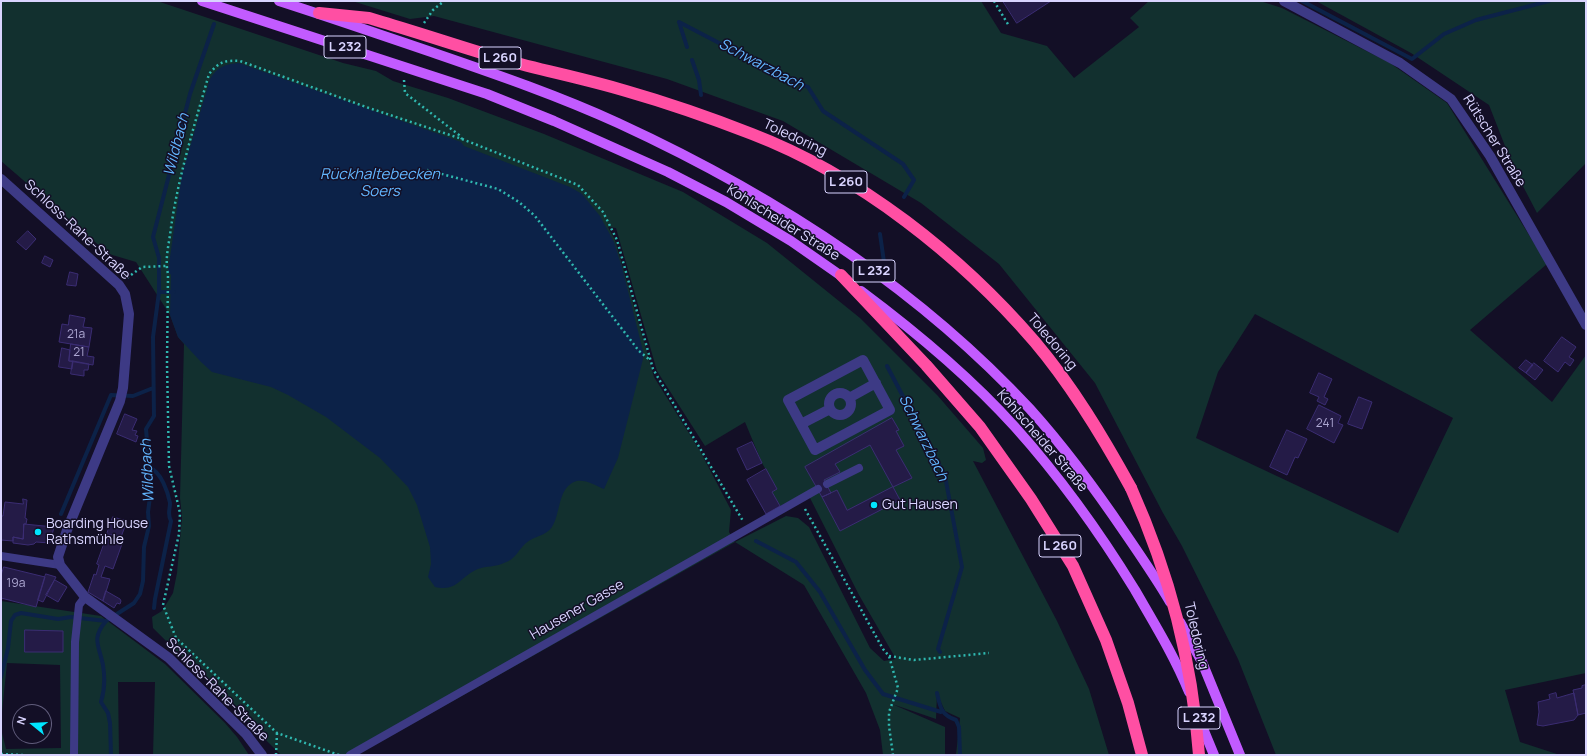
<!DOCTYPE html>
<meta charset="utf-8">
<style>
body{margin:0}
#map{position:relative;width:1587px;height:756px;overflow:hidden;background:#130f26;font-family:Manrope,sans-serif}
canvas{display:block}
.frame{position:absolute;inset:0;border:2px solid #d9d4ff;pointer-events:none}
.north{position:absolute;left:12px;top:704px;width:40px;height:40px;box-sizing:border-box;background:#130f26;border:1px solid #625e7d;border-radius:50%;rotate:288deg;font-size:11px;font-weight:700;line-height:16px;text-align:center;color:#d9d4ff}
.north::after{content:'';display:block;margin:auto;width:14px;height:18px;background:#00e5ff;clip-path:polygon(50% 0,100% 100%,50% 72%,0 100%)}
</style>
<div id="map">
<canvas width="1587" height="756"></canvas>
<div class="frame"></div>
<div class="north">N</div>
</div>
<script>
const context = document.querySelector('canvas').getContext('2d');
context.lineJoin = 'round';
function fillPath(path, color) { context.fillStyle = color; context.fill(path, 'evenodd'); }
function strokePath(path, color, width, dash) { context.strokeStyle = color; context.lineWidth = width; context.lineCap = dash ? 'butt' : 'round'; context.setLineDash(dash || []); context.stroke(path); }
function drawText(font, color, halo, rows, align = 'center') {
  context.font = font + ' Manrope,sans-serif'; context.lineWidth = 3; context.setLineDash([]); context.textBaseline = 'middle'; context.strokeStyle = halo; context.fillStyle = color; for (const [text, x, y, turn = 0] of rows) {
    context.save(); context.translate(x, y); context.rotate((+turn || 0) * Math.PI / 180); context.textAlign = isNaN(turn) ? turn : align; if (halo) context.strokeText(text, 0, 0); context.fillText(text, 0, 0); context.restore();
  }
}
const green = new Path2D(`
 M1 1H157L343 63 376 71 393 81 448 98 544 134 683 192 767 243 860 318 938 396 983 448 986 460 982 463 973 461 1057 621 1089 689 1109 755H956L960 718 945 711 937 694 936 719 892 704 945 727V755H883L880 730 866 693 804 585 735 542 357 755H281L153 628 152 617 162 611 173 593 177 573 182 517 180 498 184 344 178 337 170 315 136 262 109 254 1 161ZM608 227 616 228 657 371 705 446 745 422 762 463 777 489 772 492 780 506 807 492 859 595 896 659 884 661 870 648 809 527 798 518 786 516 735 542 729 532 731 510 700 451 654 377 615 240Z
 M352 1H981L1001 33 1047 46 1074 78 1139 27 1130 18 1149 1H1260L1282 8 1390 63 1447 103 1547 264 1470 330 1552 402 1586 355V673L1505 690 1520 742 1560 755H1276L1238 659 1182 546 1163 513 1095 383 999 264 921 203 783 121 667 79 434 16 410 19ZM1255 314 1453 418 1398 533 1196 438 1218 372Z
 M1316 1H1586V163L1537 213 1514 169 1489 105 1411 53Z
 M1 601 101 616 165 664 225 723 237 737 249 755H153L155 682H118L119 755H1V729L6 749 61 748 60 665 7 663 1 722Z`);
const water = new Path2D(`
 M239 63 461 142 464 146 570 187 582 194 600 216 614 242 623 271 644 355 618 458 604 489C594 485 582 477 572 483 558 491 560 515 552 527 546 536 534 536 526 543 518 550 516 559 504 563 496 567 486 566 478 569 459 577 458 592 435 587L428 577 431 564 430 547 417 505 408 487 380 458 326 417 288 395 271 387 212 372 201 362 178 337 170 315 171 275 168 271 182 174 210 79C217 67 225 64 239 63Z`);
const stream = new Path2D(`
 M1302 1 1412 59 1444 34 1476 20 1549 1
 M679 22 784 77 808 87 823 111 903 164 914 180 904 197
 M679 22 687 47
 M692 60 699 80 701 95
 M880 234 884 262
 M159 292H174
 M887 366 945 476 962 567 938 649 940 652
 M150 468C161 472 168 492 170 503 170 510 167 514 171 521L155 599 154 608
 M61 514 111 395 133 396 153 388
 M756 541 796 562 820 592 865 670 883 694 941 712
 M106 621C91 639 99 645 103 665 105 677 105 689 101 702L108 713 110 723 111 755
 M1 677 8 648 11 621 15 615 21 613 58 619 71 617 106 621 134 603 140 594 143 581 144 547 149 526 148 512 151 489 146 429 154 416 153 337 159 292V258L153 237 190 94 214 24
 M937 693C940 707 941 715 956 720L959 727 960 755`);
const building = new Path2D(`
 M1003 1H1051L1017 23Z
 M28 231 36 239 26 250 17 242Z
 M45 256 53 260 50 267 42 263Z
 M70 272 78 274 76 286 67 285Z
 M70 315 85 318 83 327 92 328 89 347 59 342 62 324 68 325Z
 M1562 337 1576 347 1569 357 1574 360 1570 366 1565 362 1558 372 1544 361Z
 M71 344 89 347 87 356 94 357 93 365 69 361Z
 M62 348 70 350 69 361H73L72 369 59 367Z
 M1526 360 1533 365 1526 373 1519 368Z
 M73 361 89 364 88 370H84V376L71 374Z
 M1534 363 1543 370 1535 380 1526 373Z
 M1319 373 1332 379 1324 397 1328 399 1325 405 1317 401 1319 397 1310 393Z
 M1359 397 1372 402 1362 429 1348 424Z
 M1319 405 1341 416 1338 423 1343 425 1334 443 1307 429Z
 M125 414 137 419 132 430 137 431 135 435 138 436 136 442 117 434Z
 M892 418 899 430 896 431 904 446 896 450 912 478 893 487 870 445 835 464 840 472 824 480 831 493 822 497 805 467Z
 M1287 430 1307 439 1298 458 1295 457 1287 475 1270 467Z
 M752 442 762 463 747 470 737 449Z
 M766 469 777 489 772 492 780 506 766 514 747 480Z
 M893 487 900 500 840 531 822 497 837 490 847 510Z
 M23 499 27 500 25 518 27 519 26 524H24L23 539 13 537V541L1 540V516H3L5 502 23 504Z
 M113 517 127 521 121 537 107 534Z
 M24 524 54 527 50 543 36 542 34 544 28 545 13 543V537L23 539Z
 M106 539 122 544 113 569 105 566 101 577 110 579 103 601 88 592 94 574 96 575 99 565 97 564Z
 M4 567 45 577 36 607 1 598V576Z
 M46 574 56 577 43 602 38 600Z
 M55 580 67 587 58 602 46 595Z
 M106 591 120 599 121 601 120 604 117 603 114 608 103 601Z
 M25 630 63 631V652H25Z
 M1586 685V713L1578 715 1573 690 1582 688V686Z
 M1556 693 1557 698 1574 693 1578 715 1574 720 1543 726 1537 725 1539 712 1538 702 1550 699 1549 695Z`);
const path = new Path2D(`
 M994 1 1009 26
 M424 23 433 10 444 1
 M404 80 405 93 459 135 462 139
 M427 170 498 189 519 202 535 216 639 351 650 360
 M127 278 142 267 166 266
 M805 509 883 649 889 656 898 688 889 712V726L893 755
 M889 656 914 660 989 653
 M1 754 23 755
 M276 755 277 733
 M339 755 277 733 176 638 163 605 179 534 180 513 169 466 167 364 168 274C165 261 168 248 170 235 177 180 194 127 209 74 219 62 224 60 240 61L366 107 462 139 578 185 603 212 617 240 653 369 743 521`);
const lane = new Path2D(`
 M827 484 859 468
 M1 556 60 565
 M74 755 75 642 79 605 85 597
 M350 755 818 489`);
const street = new Path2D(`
 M1284 1 1400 63 1451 99 1490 156 1586 325
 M1 179 119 285 125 294 129 314 123 388 120 401 67 530 58 557 60 565 85 597 169 658 246 734 262 755
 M863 360 890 410 815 450 788 400Z
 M829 404a11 11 0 1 1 22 0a11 11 0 1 1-22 0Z
 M849 398 876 383
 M801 424 830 409`);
const primary = new Path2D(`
 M202 1 487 94 554 121 668 172 726 202 791 241 847 280
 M279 1C332 18 384 36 437 54 498 75 559 96 618 123 770 193 916 286 1030 409 1065 448 1096 490 1125 533 1140 555 1156 578 1170 602
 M861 291C916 332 969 376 1015 427 1060 477 1100 533 1135 590 1154 623 1175 657 1189 692
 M1180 622 1202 662 1240 755
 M1197 714 1214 755`);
const highway = new Path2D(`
 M319 13 369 18 382 22C423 34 464 48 505 60 545 71 586 79 626 91 668 103 711 118 752 134 859 175 961 256 1035 342 1073 387 1103 437 1131 488
 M841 275 926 365 980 427 1031 499 1073 566 1106 640 1128 703 1142 755`);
const highwayBridge = new Path2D(`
 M1131 488C1170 575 1192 660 1199 755`);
const markers = [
 [874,505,4,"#00e5ff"],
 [38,532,4,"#00e5ff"]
];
const numberNames = [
 ["21a",76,335],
 ["21",79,353],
 ["241",1325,424],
 ["19a",16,584]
];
const shields = [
 [345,47,42],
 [500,58,42],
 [846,182,42],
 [874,271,42],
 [1060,546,42],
 [1199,718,42]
];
const shieldNames = [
 ["L 232",345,47],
 ["L 260",500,58],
 ["L 260",846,182],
 ["L 232",874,271],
 ["L 260",1060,546],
 ["L 232",1199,718]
];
const streetNames = [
 ["Toledoring",795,138,25],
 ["Rütscher Straße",1494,141,58],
 ["Kohlscheider Straße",783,223,32],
 ["Schloss-Rahe-Straße",77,230,43],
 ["Toledoring",1052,342,50],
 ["Kohlscheider Straße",1042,441,49],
 ["Hausener Gasse",577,610,-30],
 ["Toledoring",1196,636,77],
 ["Schloss-Rahe-Straße",217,690,45]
];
const poiNames = [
 ["Gut Hausen",882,505],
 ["Boarding House",46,524],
 ["Rathsmühle",46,540]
];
const waterNames = [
 ["Schwarzbach",761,65,28],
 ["Wildbach",177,145,-76],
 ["Rückhaltebecken",380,175],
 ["Soers",380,192],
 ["Schwarzbach",923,438,64],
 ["Wildbach",148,471,-93]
];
fillPath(green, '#12302f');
fillPath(water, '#0c2248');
strokePath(stream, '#0c2248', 4);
fillPath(building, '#241b47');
strokePath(building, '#3b2d73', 1);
strokePath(path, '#2fb8b0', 2.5, [2, 3]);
strokePath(lane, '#3d3a85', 8);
strokePath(street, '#3d3a85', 10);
strokePath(primary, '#c25bff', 10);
strokePath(highway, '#ff4fa3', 12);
strokePath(highwayBridge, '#ff4fa3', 12);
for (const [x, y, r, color] of markers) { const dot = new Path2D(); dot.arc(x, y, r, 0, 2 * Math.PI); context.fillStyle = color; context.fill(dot); strokePath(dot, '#130f26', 1.5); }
drawText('12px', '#aca6d1', null, numberNames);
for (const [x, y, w] of shields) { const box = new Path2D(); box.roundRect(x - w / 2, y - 11, w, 22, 3); context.fillStyle = '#130f26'; context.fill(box); strokePath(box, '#d9d4ff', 1); }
drawText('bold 13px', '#d9d4ff', null, shieldNames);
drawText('14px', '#d9d4ff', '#130f26', streetNames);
drawText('14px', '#d9d4ff', '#130f26', poiNames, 'left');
drawText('italic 15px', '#62b6ff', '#130f26', waterNames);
</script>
